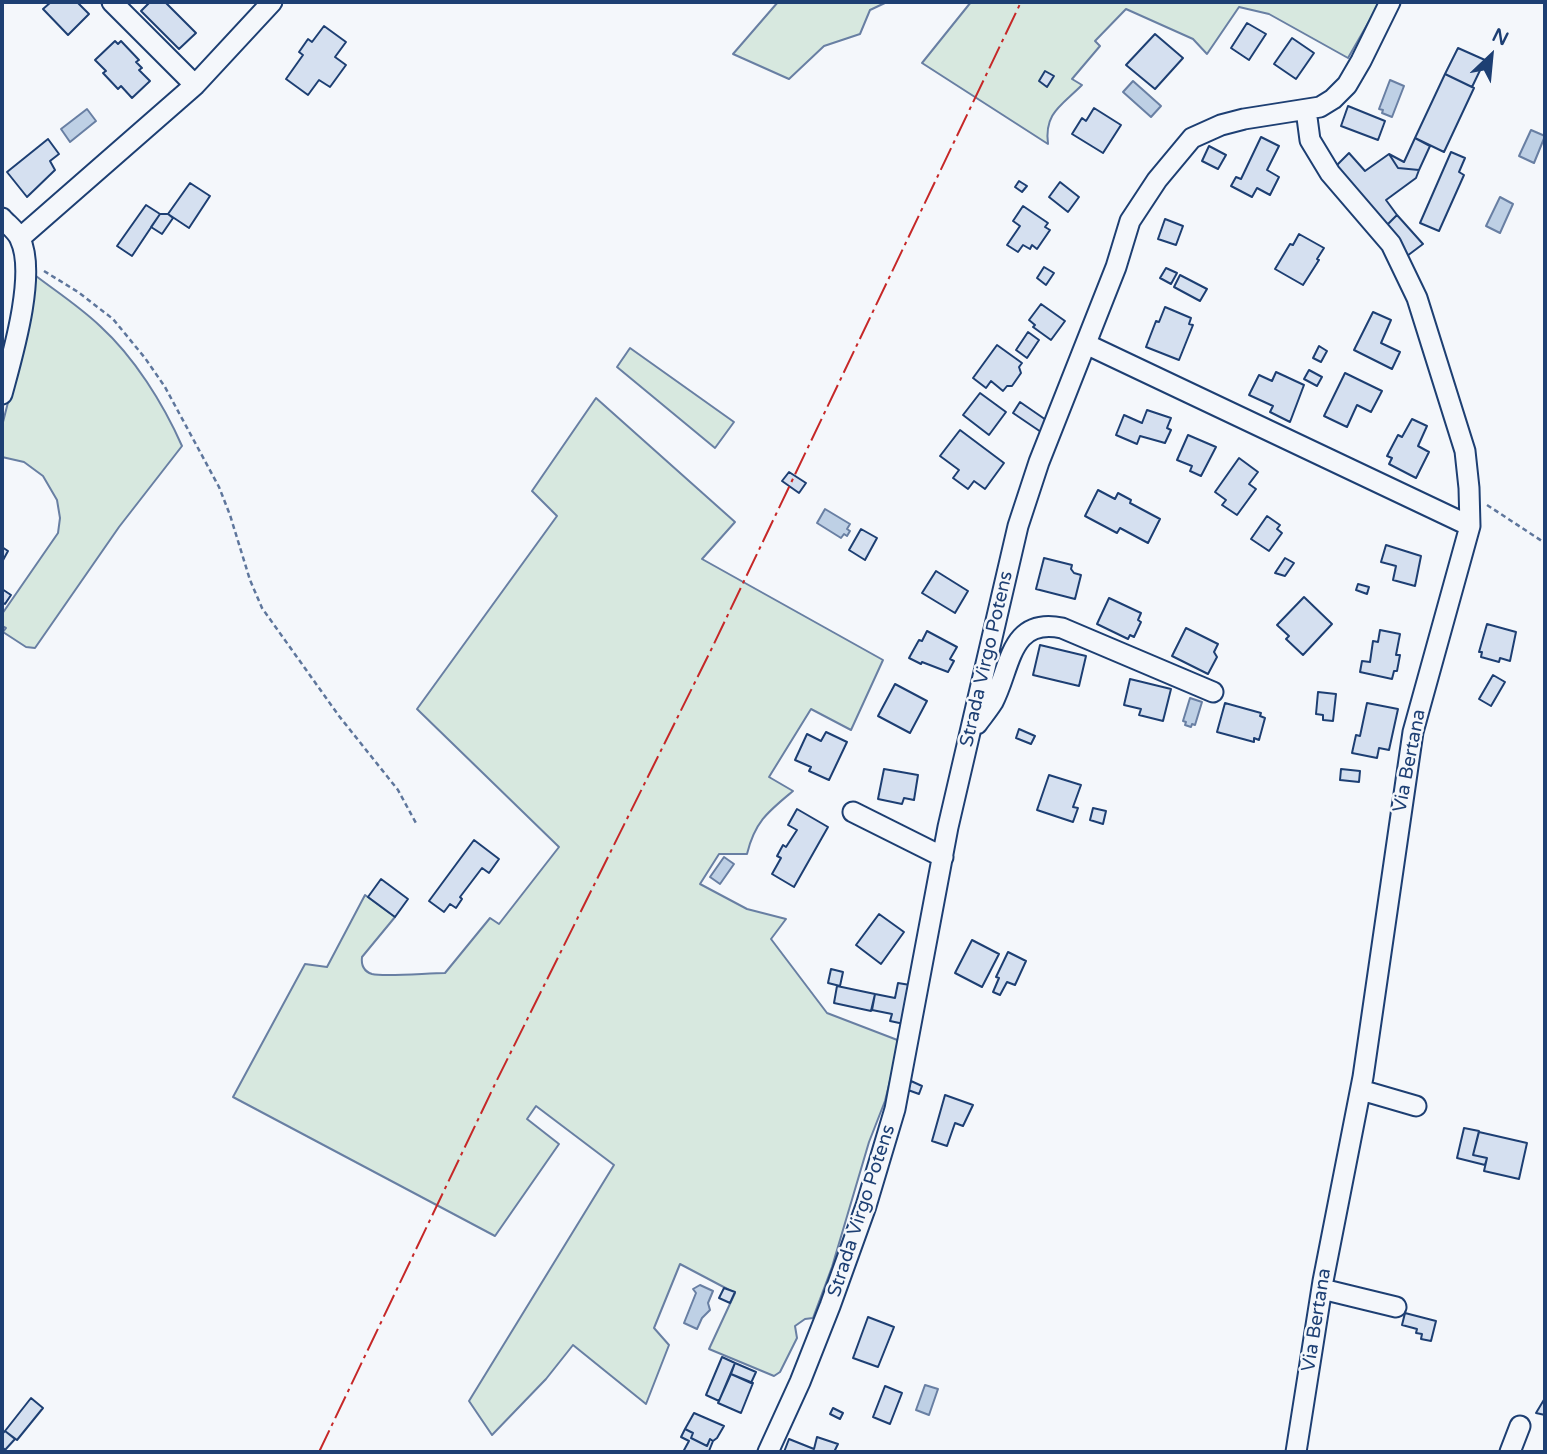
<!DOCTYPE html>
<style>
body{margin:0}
#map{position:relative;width:1547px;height:1454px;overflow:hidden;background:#f4f7fb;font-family:"Varela Round",sans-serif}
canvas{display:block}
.frame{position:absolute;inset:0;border:4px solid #1d3f73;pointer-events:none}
.north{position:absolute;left:1456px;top:21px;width:70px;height:70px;-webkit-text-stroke:5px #f4f7fb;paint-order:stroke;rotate:26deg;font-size:19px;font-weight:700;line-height:28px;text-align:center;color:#1d3f73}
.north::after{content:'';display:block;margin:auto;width:24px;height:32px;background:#1d3f73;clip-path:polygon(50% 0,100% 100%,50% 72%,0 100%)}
</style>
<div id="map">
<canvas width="1547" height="1454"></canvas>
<div class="frame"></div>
<div class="north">N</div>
</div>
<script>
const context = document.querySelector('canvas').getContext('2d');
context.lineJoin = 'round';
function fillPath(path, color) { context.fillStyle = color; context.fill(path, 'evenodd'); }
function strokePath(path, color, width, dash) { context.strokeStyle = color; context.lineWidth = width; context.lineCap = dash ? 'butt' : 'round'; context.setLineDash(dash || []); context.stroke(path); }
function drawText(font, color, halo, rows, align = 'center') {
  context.font = font + ' "Varela Round",sans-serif'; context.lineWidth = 5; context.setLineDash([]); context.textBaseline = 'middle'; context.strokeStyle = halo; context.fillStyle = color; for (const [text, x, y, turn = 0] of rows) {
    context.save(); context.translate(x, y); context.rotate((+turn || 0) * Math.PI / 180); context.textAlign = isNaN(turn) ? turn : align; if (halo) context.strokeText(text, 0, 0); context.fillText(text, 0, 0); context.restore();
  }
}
const green = new Path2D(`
 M778 2H887L870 10 860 34 824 46 789 79 733 54Z
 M971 2H1373L1379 4 1348 58 1269 14 1239 7 1207 54 1193 39 1126 9 1095 41 1100 46 1072 79 1082 85C1061 106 1044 113 1048 144L922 63Z
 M36 276C57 292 80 307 100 326 134 357 163 403 182 446L119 527 35 648 26 647 3 632 6 628 2 626V614L58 533 60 518 57 500 43 476 24 462 2 457V426L23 343Z
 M630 348 734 422 715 448 617 367Z
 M596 398 735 522 702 559 883 660 851 730 811 709 769 777 793 791C769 811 755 821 747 854H719L700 884 747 909 786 919 771 939 827 1013 900 1041 885 1101 869 1142 832 1267 813 1318 805 1319 795 1326 797 1338 780 1372 774 1376 709 1349 735 1293 680 1264 654 1328 669 1345 646 1404 573 1345 546 1379 492 1435 469 1401 614 1165 536 1106 527 1119 559 1144 495 1236 233 1097 305 964 327 967 365 895 395 917 362 957C361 965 363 971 372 974 385 977 428 973 445 973L490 918 499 924 559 847 417 709 557 516 532 491Z`);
const water = new Path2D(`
 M1390 80 1404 86 1392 117 1382 113 1383 110 1379 109Z
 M1133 81 1161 106 1151 117 1123 92Z
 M87 109 96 121 70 142 61 129Z
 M1531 130 1545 136 1534 163 1519 156Z
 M1500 197 1513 204 1500 233 1486 226Z
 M825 509 850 524 847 529 850 531 847 536 844 534 841 538 817 523Z
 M1190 698 1202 702 1195 725 1192 724 1191 727 1185 725 1186 722 1183 721Z
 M724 857 734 864 720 884 710 877Z
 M700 1285 713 1291 708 1303 710 1310 702 1318 697 1329 684 1323 696 1293 693 1289Z
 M925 1385 938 1389 929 1415 916 1410Z`);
const building = new Path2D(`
 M51 2H77L89 14 68 35 43 9Z
 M150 2H165L196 33 179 49 141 11Z
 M1247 23 1266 34 1249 60 1231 48Z
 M324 26 346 42 335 57 346 65 330 87 319 80 308 95 286 79 303 55 299 52 308 39 312 42Z
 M1155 34 1183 58 1155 89 1126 65Z
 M1292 38 1314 53 1296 79 1274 64Z
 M115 41 118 44 121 41 139 60 136 62 142 68 139 70 150 81 132 98 121 86 118 89 103 73 106 71 95 60Z
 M1458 48 1485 60 1472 87 1445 74Z
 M1045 71 1054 76 1047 87 1039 81Z
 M1445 74 1474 88 1444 152 1415 138Z
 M1348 106 1385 121 1378 140 1341 126Z
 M1094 108 1121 125 1103 153 1072 134 1082 118 1086 121Z
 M1261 137 1279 146 1267 170 1279 177 1270 195 1257 188 1252 197 1231 186 1236 177 1241 179Z
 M1415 138 1430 146 1419 170 1398 168 1389 154 1404 162Z
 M48 139 59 154 50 161 55 170 27 197 7 172Z
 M1209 146 1226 155 1218 169 1202 161Z
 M1451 152 1465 158 1459 172 1464 175 1439 231 1420 223Z
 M1349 153 1365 171 1389 154 1398 168 1419 170 1416 178 1386 200 1397 215 1386 226 1333 169Z
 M1019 181 1027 186 1022 192 1015 187Z
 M1060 182 1079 197 1068 212 1049 197Z
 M190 183 210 196 189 228 168 214Z
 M146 205 160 214 132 256 117 246Z
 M1023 206 1048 223 1045 227 1050 230 1037 249 1032 245 1030 249 1023 245 1018 252 1007 245 1020 226 1013 221Z
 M160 214H168L173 218 162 234 151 227Z
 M1397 215 1423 244 1407 256 1386 226Z
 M1165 219 1183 226 1176 245 1158 239Z
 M1299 234 1324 248 1317 259 1319 260 1303 285 1275 269 1290 244 1293 245Z
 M1044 267 1054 273 1046 285 1037 278Z
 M1166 268 1177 273 1171 284 1160 278Z
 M1180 275 1207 289 1200 301 1174 287Z
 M1041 304 1065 321 1051 340 1033 327 1035 325 1029 320Z
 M1165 307 1191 318 1189 324 1193 325 1179 360 1146 347 1156 321 1159 322Z
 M1373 312 1391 320 1381 343 1400 352 1392 369 1354 350Z
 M1028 332 1039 340 1027 358 1016 350Z
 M997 345 1022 363 1019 367 1021 373 1012 386H1007L1003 391 991 381 986 388 973 378Z
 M1319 346 1327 351 1321 362 1313 358Z
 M1309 370 1322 377 1317 386 1304 379Z
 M1276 372 1304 385 1290 422 1270 412 1273 406 1249 395 1259 375 1272 381Z
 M1345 373 1382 391 1371 412 1357 405 1347 427 1324 416Z
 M980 393 1006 412 989 435 963 415Z
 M1020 402 1049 422 1041 432 1013 413Z
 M1147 410 1171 418 1167 428 1171 430 1165 443 1140 436 1137 444 1116 435 1124 415 1142 423Z
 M1412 419 1427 426 1418 446 1429 452 1416 478 1389 464 1392 458 1387 456 1398 435 1402 437Z
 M960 430 1004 463 985 489 974 481 968 489 953 478 959 470 940 456Z
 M1188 435 1216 447 1201 476 1190 471 1192 466 1177 460Z
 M1239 458 1258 472 1249 484 1256 489 1237 515 1222 505 1226 500 1215 492Z
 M789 472 806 483 799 493 782 481Z
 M1098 490 1115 499 1118 493 1131 500 1130 503 1160 519 1148 543 1120 528 1117 533 1085 516Z
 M1267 516 1280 525 1277 529 1282 533 1269 551 1251 539Z
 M861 529 877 538 865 560 849 550Z
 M1386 545 1421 556 1415 586 1393 580 1396 566 1381 562Z
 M2 547 8 551 2 562Z
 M1044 558 1072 565 1071 569 1074 573 1081 575 1075 599 1036 589Z
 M1285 558 1294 563 1285 576 1275 573Z
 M936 571 968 591 955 613 922 593Z
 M1358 584 1369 587 1367 594 1356 590Z
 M2 589 11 595 5 604 2 602Z
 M1304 597 1332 624 1303 655 1286 639 1289 636 1277 625Z
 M1109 598 1141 613 1138 620 1141 622 1134 637 1130 635 1128 639 1097 624Z
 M1487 624 1516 632 1510 661 1500 658 1499 662 1481 657 1482 652H1479Z
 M1186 628 1218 644 1214 652 1217 657 1208 674 1172 656Z
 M1380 630 1400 634 1396 655H1400L1397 671H1394L1392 679 1360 672 1362 661 1370 662 1373 641 1378 642Z
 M927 631 957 647 950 659 954 661 948 672 922 662 921 664 909 658 919 640 922 641Z
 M1040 645 1086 656 1079 686 1033 675Z
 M1493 675 1505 682 1491 706 1479 699Z
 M1130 679 1171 689 1163 721 1139 715 1141 709 1124 705Z
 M895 684 927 701 910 733 878 716Z
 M1318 692 1336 694 1333 721 1323 720V715L1316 714Z
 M1225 703 1261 713 1260 716 1265 718 1259 740 1254 738V742L1217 732Z
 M1367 703 1398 709 1389 750 1379 748 1377 758 1352 753 1356 735 1360 736Z
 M1019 729 1035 736 1031 744 1016 738Z
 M826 732 847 742 829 780 809 771 811 767 795 760 807 734 821 741Z
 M884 769 918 775 914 800 904 798 902 804 878 799Z
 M1341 769 1360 771 1359 782 1340 780Z
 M1049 775 1081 785 1073 807 1078 808 1073 822 1037 810Z
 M1093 808 1106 811 1103 824 1090 820Z
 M797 809 828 827 794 887 772 874 781 858 777 856 783 845 786 847 797 830 788 825Z
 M474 840 499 859 489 873 482 868 460 897 462 899 456 908 450 904 444 912 429 901Z
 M381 879 408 899 395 917 368 897Z
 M879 914 904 932 881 964 856 945Z
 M972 940 999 954 982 987 955 973Z
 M1008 952 1026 961 1015 985 1007 982 1000 995 993 992 999 978 996 977Z
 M831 969 843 972 840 986 828 983Z
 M898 983 916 986 904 1024 890 1021 892 1014 872 1010 875 994 895 998Z
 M837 986 875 994 871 1011 834 1003Z
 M911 1081 922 1086 919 1094 908 1090Z
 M945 1095 973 1105 963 1126 955 1123 947 1146 932 1141Z
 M1464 1128 1479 1131 1473 1155 1487 1158 1485 1165 1457 1158Z
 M1479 1132 1527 1143 1519 1179 1484 1171 1487 1158 1473 1155Z
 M724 1288 735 1292 730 1303 719 1298Z
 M1405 1313 1436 1321 1431 1341 1421 1339 1422 1334 1416 1333 1417 1329 1402 1325Z
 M868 1317 894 1327 878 1367 853 1358Z
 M722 1357 735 1363 719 1401 706 1395Z
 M735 1363 756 1372 751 1383 731 1374Z
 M731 1374 753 1383 741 1413 718 1403Z
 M885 1386 902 1393 890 1424 873 1417Z
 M31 1398 43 1408 17 1440 5 1431Z
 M1545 1398V1415L1536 1413Z
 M833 1408 843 1413 840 1419 830 1414Z
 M694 1413 724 1426 717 1438 713 1441 710 1439 707 1446 691 1438 693 1433 685 1429Z
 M685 1429 693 1433 691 1438 707 1446 710 1439 713 1441 709 1451 683 1452 689 1441 681 1437Z
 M5 1431 15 1439 5 1450 2 1447V1434Z
 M817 1437 838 1444 834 1452H784L789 1439 814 1449Z`);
const path = new Path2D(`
 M44 271 78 292 113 319 145 358 165 387 219 487 230 515 250 580 262 608 339 716 398 790 417 825
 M1487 505 1545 543`);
const minor = new Path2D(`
 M112 2 195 85
 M2 218C7 224 17 231 20 239 37 274 12 357 2 394
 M20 238 195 85 272 2
 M1086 344 1470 526
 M977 724C982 717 988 710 993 702 1011 668 1009 617 1062 628L1213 692
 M853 812 943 857
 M1361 1090 1416 1106
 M1322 1289 1396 1307
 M768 1452 800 1382 830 1306 866 1206 895 1109 948 827 1018 526 1039 462 1116 267 1130 221 1157 180 1192 138 1221 125 1244 119 1320 107 1333 99 1347 85 1361 61 1390 2
 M1296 1452 1323 1281 1363 1077 1413 732 1470 526 1469 488 1465 451 1417 298 1391 244 1330 173 1310 140 1306 110
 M1510 1452 1520 1426`);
const power = new Path2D(`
 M319 1452 496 1082 712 648 1021 2`);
const streetNames = [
 ["Strada Virgo Potens",987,659,-77],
 ["Via Bertana",1410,761,-79],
 ["Strada Virgo Potens",862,1211,-72],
 ["Via Bertana",1317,1320,-81]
];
fillPath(green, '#d7e8df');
strokePath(green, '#687fa3', 2);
fillPath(water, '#bed0e5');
strokePath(water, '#687fa3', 2);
fillPath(building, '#d5e0f0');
strokePath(building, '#1d3f73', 2);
strokePath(minor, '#1d3f73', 23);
strokePath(path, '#5e769c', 2.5, [5, 3.5]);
strokePath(minor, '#f4f7fb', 19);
strokePath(power, '#c62828', 2, [24, 5, 3.5, 5]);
drawText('19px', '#1d3f73', '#f4f7fb', streetNames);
</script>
